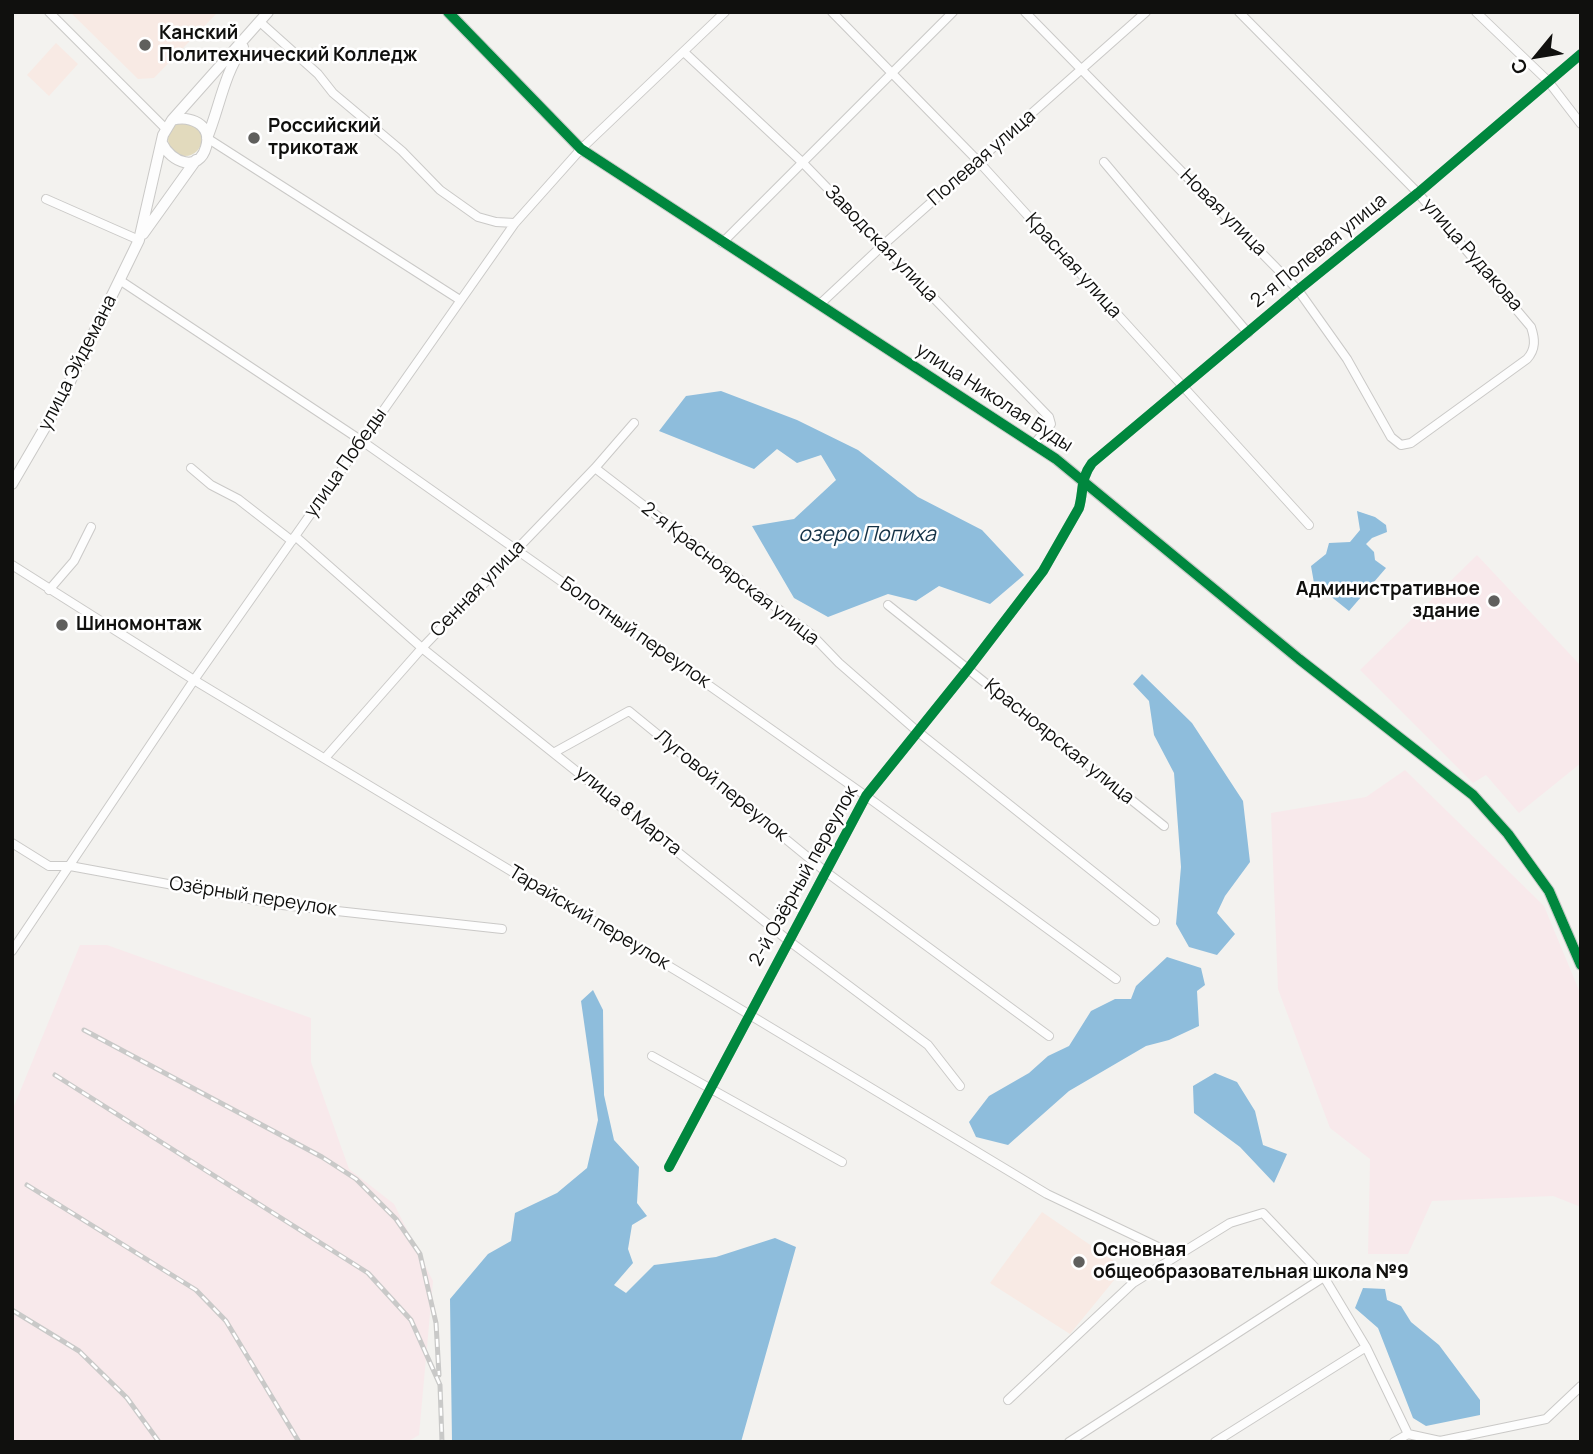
<!DOCTYPE html>
<meta charset="utf-8">
<style>
body{margin:0}
#map{position:relative;width:1593px;height:1454px;overflow:hidden;background:#f3f2ef;font-family:Manrope,sans-serif}
canvas{display:block}
.frame{position:absolute;inset:0;border:14px solid #10100e;pointer-events:none}
.north{position:absolute;left:1502px;top:21px;width:70px;height:70px;-webkit-text-stroke:5px #fff;paint-order:stroke;rotate:240deg;font-size:19px;font-weight:700;line-height:28px;text-align:center;color:#10100e}
.north::after{content:'';display:block;margin:auto;width:24px;height:32px;background:#10100e;clip-path:polygon(50% 0,100% 100%,50% 72%,0 100%)}
</style>
<div id="map">
<canvas width="1593" height="1454"></canvas>
<div class="frame"></div>
<div class="north">С</div>
</div>
<script>
const context = document.querySelector('canvas').getContext('2d');
context.lineJoin = 'round';
function fillPath(path, color) { context.fillStyle = color; context.fill(path, 'evenodd'); }
function strokePath(path, color, width, dash) { context.strokeStyle = color; context.lineWidth = width; context.lineCap = dash ? 'butt' : 'round'; context.setLineDash(dash || []); context.stroke(path); }
function drawText(font, color, halo, rows, align = 'center') {
  context.font = font + ' Manrope,sans-serif'; context.lineWidth = 5; context.setLineDash([]); context.textBaseline = 'middle'; context.strokeStyle = halo; context.fillStyle = color; for (const [text, x, y, turn = 0] of rows) {
    context.save(); context.translate(x, y); context.rotate((+turn || 0) * Math.PI / 180); context.textAlign = isNaN(turn) ? turn : align; if (halo) context.strokeText(text, 0, 0); context.fillText(text, 0, 0); context.restore();
  }
}
const industrial = new Path2D(`
 M1477 555 1581 666V763L1519 813 1486 775 1473 783 1360 670Z
 M1405 770 1544 906 1581 995V1207L1553 1196 1432 1201 1408 1254H1368L1370 1159 1330 1128 1278 989 1271 813 1366 797Z
 M80 945H107L311 1018V1062L349 1169 394 1204 433 1281 419 1435 407 1442H12V1111Z`);
const education = new Path2D(`
 M70 12H218L154 78 138 79Z
 M56 43 78 64 49 96 27 75Z
 M1042 1212 1124 1268 1070 1334 990 1283Z`);
const green = new Path2D(`
 M168 139a17 17 0 1 1 34 0a17 17 0 1 1-34 0Z`);
const water = new Path2D(`
 M721 391 797 420 858 450 918 497 982 530 1024 575 990 604 939 586 916 601 888 594 828 617 794 598 752 526 794 519 836 480 821 455 797 463 777 449 754 469 659 431 686 396Z
 M1357 511 1375 517 1386 525 1387 532 1372 538 1366 544 1374 552 1375 560 1386 568 1349 611 1314 583 1311 566 1326 554 1329 543 1350 542 1360 530Z
 M1142 674 1192 723 1243 801 1250 862 1225 896 1217 913 1235 934 1217 955 1189 947 1176 924 1181 867 1174 773 1154 735 1149 701 1133 684Z
 M1167 957 1201 968 1205 985 1197 991 1199 1026 1169 1040 1146 1046 1069 1091 1008 1145 976 1137 969 1122 989 1096 1029 1073 1048 1056 1069 1046 1091 1011 1115 999H1131L1136 986Z
 M593 990 603 1010 604 1095 614 1140 639 1167 637 1203 647 1216 632 1225 628 1249 633 1263 614 1285 626 1293 654 1265 716 1257 775 1238 796 1247 741 1442H452L450 1299 488 1254 511 1241 515 1213 557 1193 587 1168 598 1120 581 1001Z
 M1215 1073 1237 1082 1255 1111 1263 1145 1287 1154 1274 1183 1240 1147 1194 1113 1193 1086Z
 M1363 1288 1385 1289 1387 1300 1401 1306 1411 1322 1439 1345 1480 1400V1415L1426 1426 1413 1418 1378 1328 1355 1308Z`);
const street = new Path2D(`
 M49 12 165 128
 M832 12 979 162 1309 525
 M1025 12 1298 290 1347 359 1391 437 1401 445 1411 443 1527 359C1536 349 1535 339 1531 327L1418 193 1239 12
 M1476 12 1548 81 1581 124
 M260 22 318 74 333 93 402 151 440 190 478 217 496 222 515 223
 M685 53 803 163 1049 417 1051 424 1034 444
 M207 138 460 300
 M1104 162 1248 333
 M46 199 139 240
 M722 243 953 12
 M121 281 362 441 866 796 1116 979
 M819 305 882 246 1146 12
 M191 468 211 485 238 499 292 541
 M595 468 812 635 839 663 917 731 1155 921
 M295 536 422 648 789 941 928 1045 960 1086
 M12 565 194 680 1047 1194 1175 1255
 M49 590 74 561 91 527
 M888 605 1164 826
 M555 752 629 711 826 872 1049 1036
 M325 758 422 648 595 468 634 423
 M12 843 49 866H70L282 905 502 929
 M12 951 194 680 515 223 581 149 725 12
 M652 1056 842 1162
 M669 1167 866 796 968 669 1043 571 1079 508C1084 490 1080 479 1092 463L1298 290 1418 193 1581 54
 M1008 1400 1133 1283 1230 1223 1263 1213 1324 1277 1366 1347 1408 1434
 M1069 1442 1324 1277
 M1215 1442 1366 1347
 M1394 1442 1408 1434 1440 1441 1546 1419 1581 1386`);
const secondary = new Path2D(`
 M448 12 581 149 1056 459 1299 659 1473 795 1508 834 1549 891 1581 965
 M172 120 268 12
 M207 138C219 109 224 74 243 47
 M143 234 196 160
 M12 484 61 400 139 240 163 135 172 120C189 115 213 124 206 147 199 173 171 163 162 143`);
const rail = new Path2D(`
 M84 1030 322 1157 356 1179 396 1219 420 1254 436 1323 439 1375
 M55 1075 368 1273 411 1320 440 1385 442 1442
 M27 1185 196 1290 226 1321 299 1442
 M12 1310 79 1351 127 1398 159 1442`);
const cycleway = new Path2D(`
 M448 12 581 149 1056 459 1299 659 1473 795 1508 834 1549 891 1581 965
 M669 1167 866 796 968 669 1043 571 1079 508C1084 490 1080 479 1092 463L1298 290 1418 193 1581 54`);
const markers = [
 [145,45,7,"#5f5f5d"],
 [254,138,7,"#5f5f5d"],
 [1494,601,7,"#5f5f5d"],
 [62,625,7,"#5f5f5d"],
 [1079,1262,7,"#5f5f5d"]
];
const poiNames = [
 ["Канский",159,34],
 ["Политехнический Колледж",159,56],
 ["Российский",268,127],
 ["трикотаж",268,149],
 ["Административное",1480,590,"right"],
 ["здание",1480,612,"right"],
 ["Шиномонтаж",76,625],
 ["Основная",1093,1251],
 ["общеобразовательная школа №9",1093,1273]
];
const streetNames = [
 ["Полевая улица",982,158,-41],
 ["Новая улица",1223,213,45],
 ["Заводская улица",881,244,46],
 ["2-я Полевая улица",1319,251,-39],
 ["улица Рудакова",1472,255,49],
 ["Красная улица",1073,266,48],
 ["улица Эйдемана",78,363,-63],
 ["улица Николая Буды",994,398,33],
 ["улица Победы",346,463,-55],
 ["2-я Красноярская улица",730,574,38],
 ["Сенная улица",478,589,-46],
 ["Болотный переулок",635,633,35],
 ["Красноярская улица",1059,742,39],
 ["Луговой переулок",721,786,39],
 ["улица 8 Марта",628,811,39],
 ["2-й Озёрный переулок",804,876,-61],
 ["Озёрный переулок",253,897,9],
 ["Тарайский переулок",589,918,31]
];
const waterNames = [
 ["озеро Попиха",867,535]
];
fillPath(industrial, '#f8e9eb');
fillPath(education, '#f8eae4');
fillPath(green, '#e2dabd');
fillPath(water, '#8ebddc');
strokePath(street, '#cac9c7', 10);
strokePath(secondary, '#cac9c7', 12);
strokePath(street, '#fdfdfd', 8);
strokePath(secondary, '#fdfdfd', 10);
strokePath(rail, '#c9c9c8', 5);
strokePath(rail, '#fff', 2.5, [8]);
strokePath(cycleway, '#00873e', 10);
for (const [x, y, r, color] of markers) { const dot = new Path2D(); dot.arc(x, y, r, 0, 2 * Math.PI); context.fillStyle = color; context.fill(dot); strokePath(dot, '#fff', 2.5); }
drawText('bold 19px', '#10100e', '#fff', poiNames, 'left');
drawText('19px', '#10100e', '#fff', streetNames);
drawText('italic 21px', '#143246', '#fff', waterNames);
</script>
